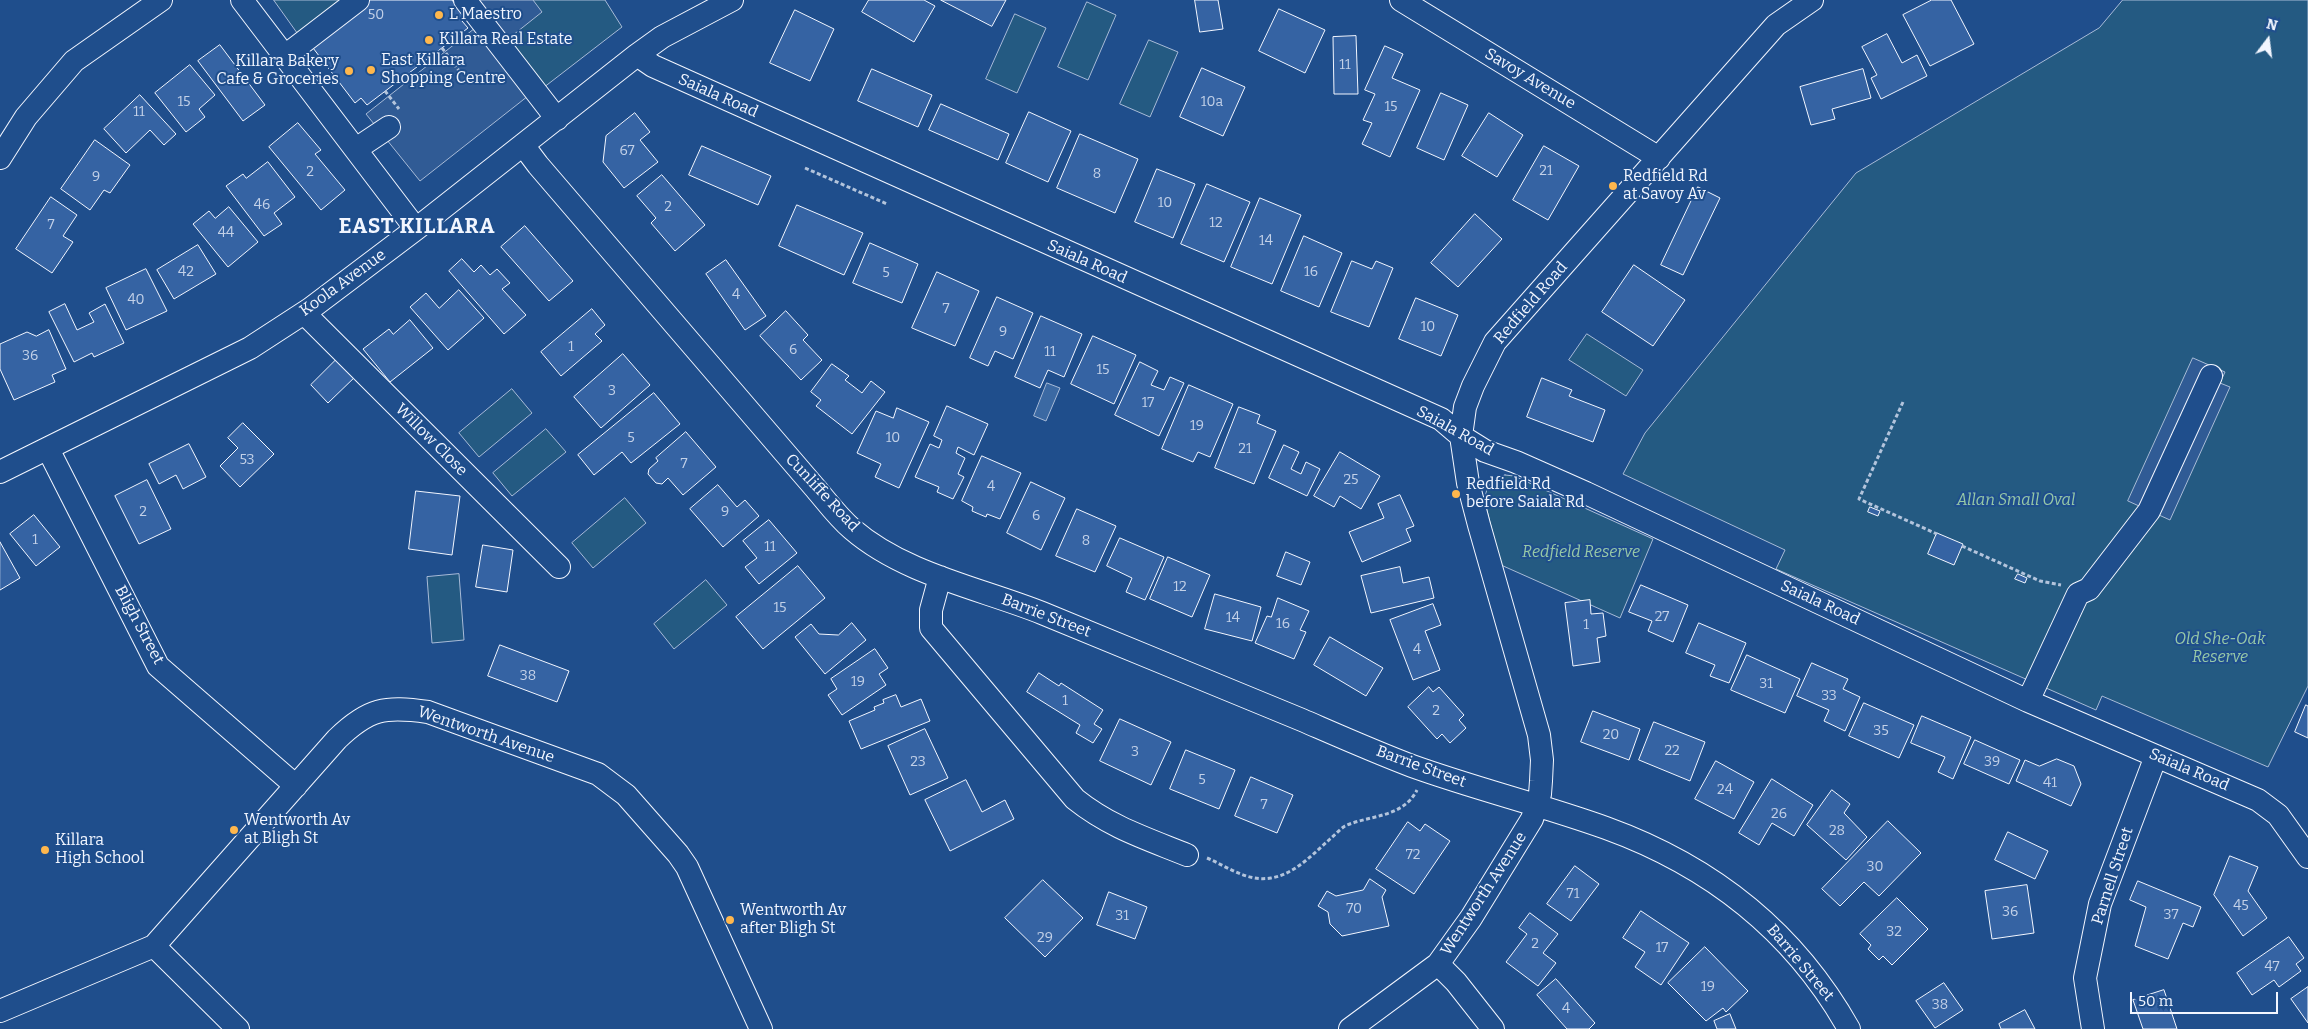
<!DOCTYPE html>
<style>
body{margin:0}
#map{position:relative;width:2308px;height:1029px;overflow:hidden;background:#1f4e8c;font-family:Bitter,serif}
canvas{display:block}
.north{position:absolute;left:2243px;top:15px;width:50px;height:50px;-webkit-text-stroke:4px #1f4e8c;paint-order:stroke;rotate:15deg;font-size:14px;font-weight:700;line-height:20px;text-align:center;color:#f2f6ff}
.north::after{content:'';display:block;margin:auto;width:18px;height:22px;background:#f2f6ff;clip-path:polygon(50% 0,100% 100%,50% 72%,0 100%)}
.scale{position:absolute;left:2130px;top:992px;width:148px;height:22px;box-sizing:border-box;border:2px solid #f2f6ff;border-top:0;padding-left:6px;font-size:15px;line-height:18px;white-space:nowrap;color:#f2f6ff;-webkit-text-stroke:4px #1f4e8c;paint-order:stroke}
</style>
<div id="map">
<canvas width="2308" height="1029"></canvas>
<div class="north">N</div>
<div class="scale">50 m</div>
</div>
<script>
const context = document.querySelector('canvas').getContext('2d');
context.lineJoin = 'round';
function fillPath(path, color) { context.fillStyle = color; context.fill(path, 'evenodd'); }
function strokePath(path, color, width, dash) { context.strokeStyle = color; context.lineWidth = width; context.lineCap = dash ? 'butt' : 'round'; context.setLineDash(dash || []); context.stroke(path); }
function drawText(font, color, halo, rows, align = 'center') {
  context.font = font + ' Bitter,serif'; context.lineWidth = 4; context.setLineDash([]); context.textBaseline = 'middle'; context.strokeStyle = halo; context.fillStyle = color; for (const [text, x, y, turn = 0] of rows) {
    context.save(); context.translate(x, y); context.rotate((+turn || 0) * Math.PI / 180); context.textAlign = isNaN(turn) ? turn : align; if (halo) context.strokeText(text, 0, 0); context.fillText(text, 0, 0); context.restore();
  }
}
const green = new Path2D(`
 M274 0H344L299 35Z
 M474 0H605L622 27 543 88Z
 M2123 0H2308V686L2268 767 2102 696 2096 710 1776 569 1785 550 1623 474 1645 433 1856 173 2099 28Z
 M1087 2 1116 15 1088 80 1058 67Z
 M1015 14 1046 28 1017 93 986 79Z
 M1149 40 1178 52 1150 117 1120 104Z
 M1587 334 1643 370 1626 396 1569 360Z
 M512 389 532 413 479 457 459 433Z
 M546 429 566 452 512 496 493 473Z
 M1505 475 1514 476 1653 539 1620 618 1501 565 1485 503C1485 488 1490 479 1505 475Z
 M625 498 646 523 593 568 572 543Z
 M459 574 464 640 432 643 427 577Z
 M706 580 727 605 674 649 654 624Z`);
const parking = new Path2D(`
 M479 0H533L542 12 493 51 528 96 420 181 366 114 489 17 478 1Z
 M2193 358 2225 372 2220 383 2230 387 2170 520 2128 501Z`);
const water = new Path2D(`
 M1047 383 1060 388 1046 421 1034 416Z`);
const building = new Path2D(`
 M368 0H452L466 18 462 21 468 28 367 105 361 98 355 103 310 44Z
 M869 0H924L935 6 914 42 862 12Z
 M941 0H1006L992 26Z
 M1195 0H1218L1223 29 1200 32Z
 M1932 0H1951L1974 44 1930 66 1903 15Z
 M1279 9 1325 30 1305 73 1259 51Z
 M795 10 834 29 810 81 770 63Z
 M1887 34 1902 63 1917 55 1927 76 1881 99 1871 78 1877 75 1862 47Z
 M1356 36 1358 94H1334L1333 37Z
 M220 45 265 105 243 121 198 61Z
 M1385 46 1403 54 1392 78 1420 90 1390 157 1362 144 1372 123 1363 120 1375 94 1365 90Z
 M190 65 215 95 199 109 205 117 186 132 155 93Z
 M1202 68 1245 87 1223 136 1180 117Z
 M872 69 932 95 918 127 858 101Z
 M1863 69 1871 98 1832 109 1835 119 1811 125 1800 87Z
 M1441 93 1468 105 1444 160 1417 148Z
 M140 95 176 134 164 145 150 130 126 153 104 129Z
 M941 104 1009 134 998 160 929 130Z
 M1029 112 1071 131 1048 182 1006 163Z
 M635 113 650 132 640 140 658 162 624 188 603 162 606 136Z
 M1489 113 1523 135 1497 177 1462 156Z
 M298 123 321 150 315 154 345 190 321 210 269 147Z
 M1080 134 1138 159 1115 213 1057 188Z
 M95 140 130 165 110 193 104 190 90 210 61 189Z
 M702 146 771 176 758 205 689 175Z
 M1544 146 1579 166 1548 220 1513 200Z
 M268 162 295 197 274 213 282 224 264 236 226 186 243 174 246 178Z
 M1157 169 1195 184 1173 238 1135 222Z
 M662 175 705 225 675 251 651 223 656 218 637 196Z
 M1207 184 1250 202 1224 262 1181 244Z
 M1698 187 1720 198 1683 275 1661 265Z
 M51 197 77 215 63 236 73 242 52 273 16 249Z
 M1260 198 1301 215 1272 284 1231 267Z
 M797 205 863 233 844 275 779 246Z
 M229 207 258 242 228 267 193 224 209 211 215 218Z
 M1475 214 1502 239 1458 287 1431 263Z
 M525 226 573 281 549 301 501 247Z
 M1304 236 1342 253 1319 307 1281 291Z
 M870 243 918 264 902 303 853 283Z
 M198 245 216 274 174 299 157 270Z
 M462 259 474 272 481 265 490 275 497 269 510 283 502 289 526 315 504 334 449 271Z
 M726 260 766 316 745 330 706 274Z
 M1352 261 1372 269 1376 261 1393 268 1369 327 1331 312Z
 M1634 265 1685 300 1653 346 1602 312Z
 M146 269 167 311 126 330 106 288Z
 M937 272 979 291 955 346 912 328Z
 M459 290 484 318 448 350 410 307 426 293 439 308Z
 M997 297 1033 313 1013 359 995 351 988 366 970 358Z
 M1416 298 1458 315 1441 356 1399 339Z
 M65 304 77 330 94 322 89 313 105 304 124 343 94 357 92 353 74 362 49 312Z
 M592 309 605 325 595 334 602 341 561 376 541 352Z
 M786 311 808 335 803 340 822 360 801 380 760 336Z
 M1041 316 1082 334 1064 377 1048 370 1040 388 1015 377Z
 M410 320 433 348 390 382 363 349 389 329 393 334Z
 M49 330 66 369 52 375 55 382 14 400 0 369V344L27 332 36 336Z
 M1093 336 1136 355 1114 404 1071 384Z
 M623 354 650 385 601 428 574 397Z
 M340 356 358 374 328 403 311 385Z
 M1140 362 1158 371 1151 385 1164 390 1170 377 1184 383 1159 436 1115 415Z
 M832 364 849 376 845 380 862 393 871 381 885 392 852 434 816 406 821 400 811 392Z
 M1542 378 1572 390 1569 396 1605 410 1593 442 1527 417Z
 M1189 385 1233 404 1210 457 1198 452 1193 462 1162 449Z
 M654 393 680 424 631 463 622 452 594 475 578 455Z
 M947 406 988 424 974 455 958 447 956 453 965 458 958 474 964 477 953 499 937 492 939 487 915 477 930 444 939 448 942 440 934 436Z
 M1239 407 1260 415 1257 423 1276 431 1254 484 1215 468Z
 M897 408 929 422 899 488 875 477 881 464 857 453 876 411 893 418Z
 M243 423 274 454 240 487 220 466 238 448 228 438Z
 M686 432 716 467 683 495 668 478 662 484 656 483 648 474 649 469 658 461 656 458Z
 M189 444 206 477 183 489 176 475 159 484 149 464Z
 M1284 445 1299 452 1291 469 1301 474 1306 462 1320 469 1307 496 1269 478Z
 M1340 452 1380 476 1361 509 1340 496 1334 507 1314 496Z
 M982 456 1021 473 1000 519 987 514 986 517 972 511 973 507 962 501Z
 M147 480 171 529 139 544 115 496Z
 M1031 482 1065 498 1041 550 1007 533Z
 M718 485 737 507 745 500 759 516 723 547 690 509Z
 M416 491 460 496 452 555 409 549Z
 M1400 495 1414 526 1406 529 1411 541 1362 562 1349 532 1384 518 1378 504Z
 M1870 507 1880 511 1878 516 1868 512Z
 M1077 509 1116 526 1095 572 1056 556Z
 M34 515 60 547 36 566 10 534Z
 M769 520 797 553 759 584 745 567 757 558 743 541Z
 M1937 533 1963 544 1954 565 1928 554Z
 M1120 538 1164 557 1145 600 1126 592 1132 578 1107 566Z
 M0 542 20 578 0 590Z
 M483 545 513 550 507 592 476 587Z
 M1286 552 1310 562 1301 585 1277 576Z
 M1168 557 1210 575 1192 617 1150 599Z
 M798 566 825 598 763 649 736 617Z
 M1400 567 1403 583 1429 577 1434 598 1371 613 1361 576Z
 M2018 574 2027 578 2025 583 2015 579Z
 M1641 585 1688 605 1673 642 1648 631 1652 621 1629 612Z
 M1215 594 1261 607 1252 641 1205 629Z
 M1278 598 1309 611 1300 630 1306 632 1294 659 1255 643 1267 616 1271 617Z
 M1590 600 1591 614 1603 613 1606 636 1597 638 1600 662 1573 666 1565 603Z
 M1433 604 1441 625 1425 631 1440 670 1413 680 1390 620Z
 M852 623 866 640 825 674 795 637 811 624 819 634 838 635Z
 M1699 623 1746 643 1729 683 1710 676 1715 665 1686 653Z
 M1330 637 1383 668 1366 696 1314 665Z
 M500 645 569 671 557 702 488 676Z
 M875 649 888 668 879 674 886 685 842 715 828 695 837 689 831 679Z
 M1747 655 1800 679 1785 713 1731 690Z
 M1812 663 1848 679 1843 689 1860 697 1845 731 1824 721 1829 710 1797 696Z
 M1039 673 1059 686 1061 683 1103 710 1094 724 1102 729 1093 743 1076 733 1080 725 1027 692Z
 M1429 687 1433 692 1439 687 1464 715 1459 720 1466 728 1450 743 1442 734 1437 739 1408 707Z
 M896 695 901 707 921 699 930 721 861 749 849 721 875 710 874 707 884 703 883 700Z
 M1864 703 1914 725 1899 758 1849 736Z
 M2306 705 2308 706V738L2295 732Z
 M1593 711 1640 729 1629 760 1581 742Z
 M1922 716 1971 737 1953 779 1938 772 1945 757 1911 743Z
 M1120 719 1171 742 1151 785 1100 761Z
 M1654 722 1705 742 1690 781 1639 760Z
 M925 729 948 778 910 795 888 746Z
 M1975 740 2020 760 2009 784 1964 764Z
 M1186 750 1235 770 1219 809 1170 789Z
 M2057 759 2074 766 2081 784 2071 806 2016 781 2025 760 2039 766Z
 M1716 761 1754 782 1734 819 1695 799Z
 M1251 777 1293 795 1277 833 1235 816Z
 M1772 779 1813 805 1794 836 1772 823 1759 845 1739 833Z
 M966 780 982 812 1005 800 1014 819 950 851 925 800Z
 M1832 790 1850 804 1844 813 1867 837 1846 860 1807 825Z
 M1888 821 1921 853 1879 896 1864 882 1840 906 1822 889Z
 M1408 822 1420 831 1425 824 1450 841 1414 894 1376 869Z
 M2008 832 2048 851 2035 879 1995 860Z
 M2230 856 2258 867 2248 891 2267 918 2243 936 2214 895Z
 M1575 866 1599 884 1571 921 1547 904Z
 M1370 879 1386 890 1382 897 1389 926 1342 936 1330 924 1328 912 1318 906 1327 891 1336 896 1363 890Z
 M1043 880 1083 918 1045 957 1005 918Z
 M2138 881 2201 907 2193 927 2183 923 2168 959 2135 946 2146 907 2130 900Z
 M2027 885 2034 933 1992 939 1985 891Z
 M1109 892 1147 907 1135 939 1097 925Z
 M1897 898 1928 929 1892 965 1883 956 1879 960 1868 949 1871 945 1860 934Z
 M1641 911 1689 943 1661 985 1635 967 1645 952 1623 938Z
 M1530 913 1558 934 1543 953 1556 963 1538 986 1506 962 1527 934 1519 928Z
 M2289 937 2304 958 2296 964 2301 971 2279 987 2274 980 2252 995 2237 973Z
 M1705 947 1748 991 1726 1012 1723 1008 1706 1021 1668 983Z
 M1556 979 1595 1023 1589 1029H1567L1537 995Z
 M1944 983 1963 1010 1935 1028 1916 1001Z
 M2308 987V1023L2291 999Z
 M2164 990 2177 1029H2143L2133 1000Z
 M2025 1010 2035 1029H2001L1999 1024Z
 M1730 1014 1736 1029H1717L1714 1021Z`);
const path = new Path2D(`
 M442 48 460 72
 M385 91 399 109
 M805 168 887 204
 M1903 402 1859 499 1937 534
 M1962 546 2040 581 2061 585
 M1207 858C1228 867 1247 882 1271 878 1295 874 1313 854 1330 839 1335 835 1340 829 1345 826 1369 815 1403 818 1417 790`);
const minor = new Path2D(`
 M242 0 416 229
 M465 0 557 119
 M1401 0 1659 158
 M637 55 653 66 1441 419 1461 436 1485 451 1516 462 1586 493 2028 701 2258 800 2278 815 2308 857
 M285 56 358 0
 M523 145 538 165 816 489C827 502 838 517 852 529 904 574 979 588 1042 613 1129 648 1215 685 1302 720 1339 736 1375 752 1412 766 1476 789 1542 805 1606 828 1711 866 1794 931 1849 1029
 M356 149 389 127
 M0 158 26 117 74 61 161 0
 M304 313 559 567
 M48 449 158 666 296 786
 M0 472 250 348 310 309 416 229 637 55 662 37 732 0
 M940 577 931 610V628L1075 799C1110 827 1145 838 1187 855
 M2028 701 2078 594 2089 589 2149 511 2211 376
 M154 946 238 1029
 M1438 964 1456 982 1493 1029
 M0 1011 154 946 337 739C369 708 385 706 428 712L598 774 626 795 678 854 687 867 761 1029
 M1350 1029 1438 964 1471 918 1532 819 1540 794 1541 781 1542 760 1539 735 1479 525 1468 483 1461 436 1465 407 1473 386 1495 342 1776 25 1812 0
 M2093 1029 2085 978 2100 904 2156 756`);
const markers = [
 [439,15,5,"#ffb74d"],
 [429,40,5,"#ffb74d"],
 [371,70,5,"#ffb74d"],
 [349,71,5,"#ffb74d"],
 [1613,186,5,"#ffb74d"],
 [1456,494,5,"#ffb74d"],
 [234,830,5,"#ffb74d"],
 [45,850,5,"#ffb74d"],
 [730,920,5,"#ffb74d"]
];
const numberNames = [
 ["50",376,15],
 ["11",1345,65],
 ["15",184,102],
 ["10a",1212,102],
 ["15",1391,107],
 ["11",139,112],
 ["67",627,151],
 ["21",1546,171],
 ["2",310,172],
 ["8",1097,174],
 ["9",96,177],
 ["10",1165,203],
 ["46",262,205],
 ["2",668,207],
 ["12",1216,223],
 ["7",51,225],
 ["44",226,233],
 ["14",1266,241],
 ["42",186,272],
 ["16",1311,272],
 ["5",886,273],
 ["4",736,295],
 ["40",136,300],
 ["7",946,309],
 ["10",1428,327],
 ["9",1003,332],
 ["1",571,347],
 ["6",793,350],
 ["11",1050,352],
 ["36",30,356],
 ["15",1103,370],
 ["3",612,391],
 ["17",1148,403],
 ["19",1197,426],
 ["5",631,438],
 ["10",893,438],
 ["21",1245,449],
 ["53",247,460],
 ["7",684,464],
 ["25",1351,480],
 ["4",991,487],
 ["2",143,512],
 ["9",725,512],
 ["6",1036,516],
 ["1",35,540],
 ["8",1086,541],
 ["11",770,547],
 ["12",1180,587],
 ["15",780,608],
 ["27",1662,617],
 ["14",1233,618],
 ["16",1283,624],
 ["1",1586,625],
 ["4",1417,650],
 ["38",528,676],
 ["19",858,682],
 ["31",1766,684],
 ["33",1829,696],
 ["1",1065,701],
 ["2",1436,711],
 ["35",1881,731],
 ["20",1611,735],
 ["22",1672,751],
 ["3",1135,752],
 ["23",918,762],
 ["39",1992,762],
 ["5",1202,780],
 ["41",2050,783],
 ["24",1725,790],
 ["7",1264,805],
 ["26",1779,814],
 ["28",1837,831],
 ["72",1413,855],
 ["30",1875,867],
 ["71",1573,894],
 ["45",2241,906],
 ["70",1354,909],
 ["36",2010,912],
 ["37",2171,915],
 ["31",1122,916],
 ["32",1894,932],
 ["29",1045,938],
 ["2",1535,944],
 ["17",1662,948],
 ["47",2272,967],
 ["19",1708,987],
 ["38",1940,1005],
 ["4",1566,1009]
];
const poiNames = [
 ["L Maestro",449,15],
 ["Killara Real Estate",439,40],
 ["East Killara",381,61],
 ["Shopping Centre",381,79],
 ["Killara Bakery",339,62,"right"],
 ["Cafe & Groceries",339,80,"right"],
 ["Redfield Rd",1623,177],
 ["at Savoy Av",1623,195],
 ["Redfield Rd",1466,485],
 ["before Saiala Rd",1466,503],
 ["Wentworth Av",244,821],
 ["at Bligh St",244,839],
 ["Killara",55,841],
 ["High School",55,859],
 ["Wentworth Av",740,911],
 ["after Bligh St",740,929]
];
const streetNames = [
 ["Savoy Avenue",1530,79,31],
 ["Saiala Road",718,96,24],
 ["Saiala Road",1087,262,24],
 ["Koola Avenue",343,283,-36],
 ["Redfield Road",1531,303,-49],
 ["Saiala Road",1455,431,29],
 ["Willow Close",431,440,45],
 ["Cunliffe Road",822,493,47],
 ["Saiala Road",1820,603,25],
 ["Barrie Street",1046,616,21],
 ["Bligh Street",139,625,62],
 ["Wentworth Avenue",486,735,19],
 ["Barrie Street",1421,767,20],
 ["Saiala Road",2189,770,23],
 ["Parnell Street",2113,876,-72],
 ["Wentworth Avenue",1484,894,-57],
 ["Barrie Street",1800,963,50]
];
const parkNames = [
 ["Allan Small Oval",2016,501],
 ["Redfield Reserve",1581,553],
 ["Old She-Oak",2220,640],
 ["Reserve",2220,658]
];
const districtNames = [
 ["EAST KILLARA",417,227]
];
fillPath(green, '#245a82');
strokePath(green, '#a8bbd7', 1);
fillPath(parking, '#305b95');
strokePath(parking, '#a8bbd7', 1);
fillPath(water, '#3b69a3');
strokePath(water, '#a8bbd7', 1);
fillPath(building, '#3563a3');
strokePath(building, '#f2f6ff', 1);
strokePath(minor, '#f2f6ff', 24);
strokePath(path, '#b3c4dc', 3, [4, 2.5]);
strokePath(minor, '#1f4e8c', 22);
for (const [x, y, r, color] of markers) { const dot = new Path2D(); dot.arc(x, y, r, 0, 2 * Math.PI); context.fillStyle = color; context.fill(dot); strokePath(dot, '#1f4e8c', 2); }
drawText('14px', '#c3d1e8', null, numberNames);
drawText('16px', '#f2f6ff', '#1f4e8c', poiNames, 'left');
drawText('16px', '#f2f6ff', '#1f4e8c', streetNames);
drawText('italic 16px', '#97c8a6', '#1f4e8c', parkNames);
context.letterSpacing = '1px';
drawText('bold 21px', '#f2f6ff', '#1f4e8c', districtNames);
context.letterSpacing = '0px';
</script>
